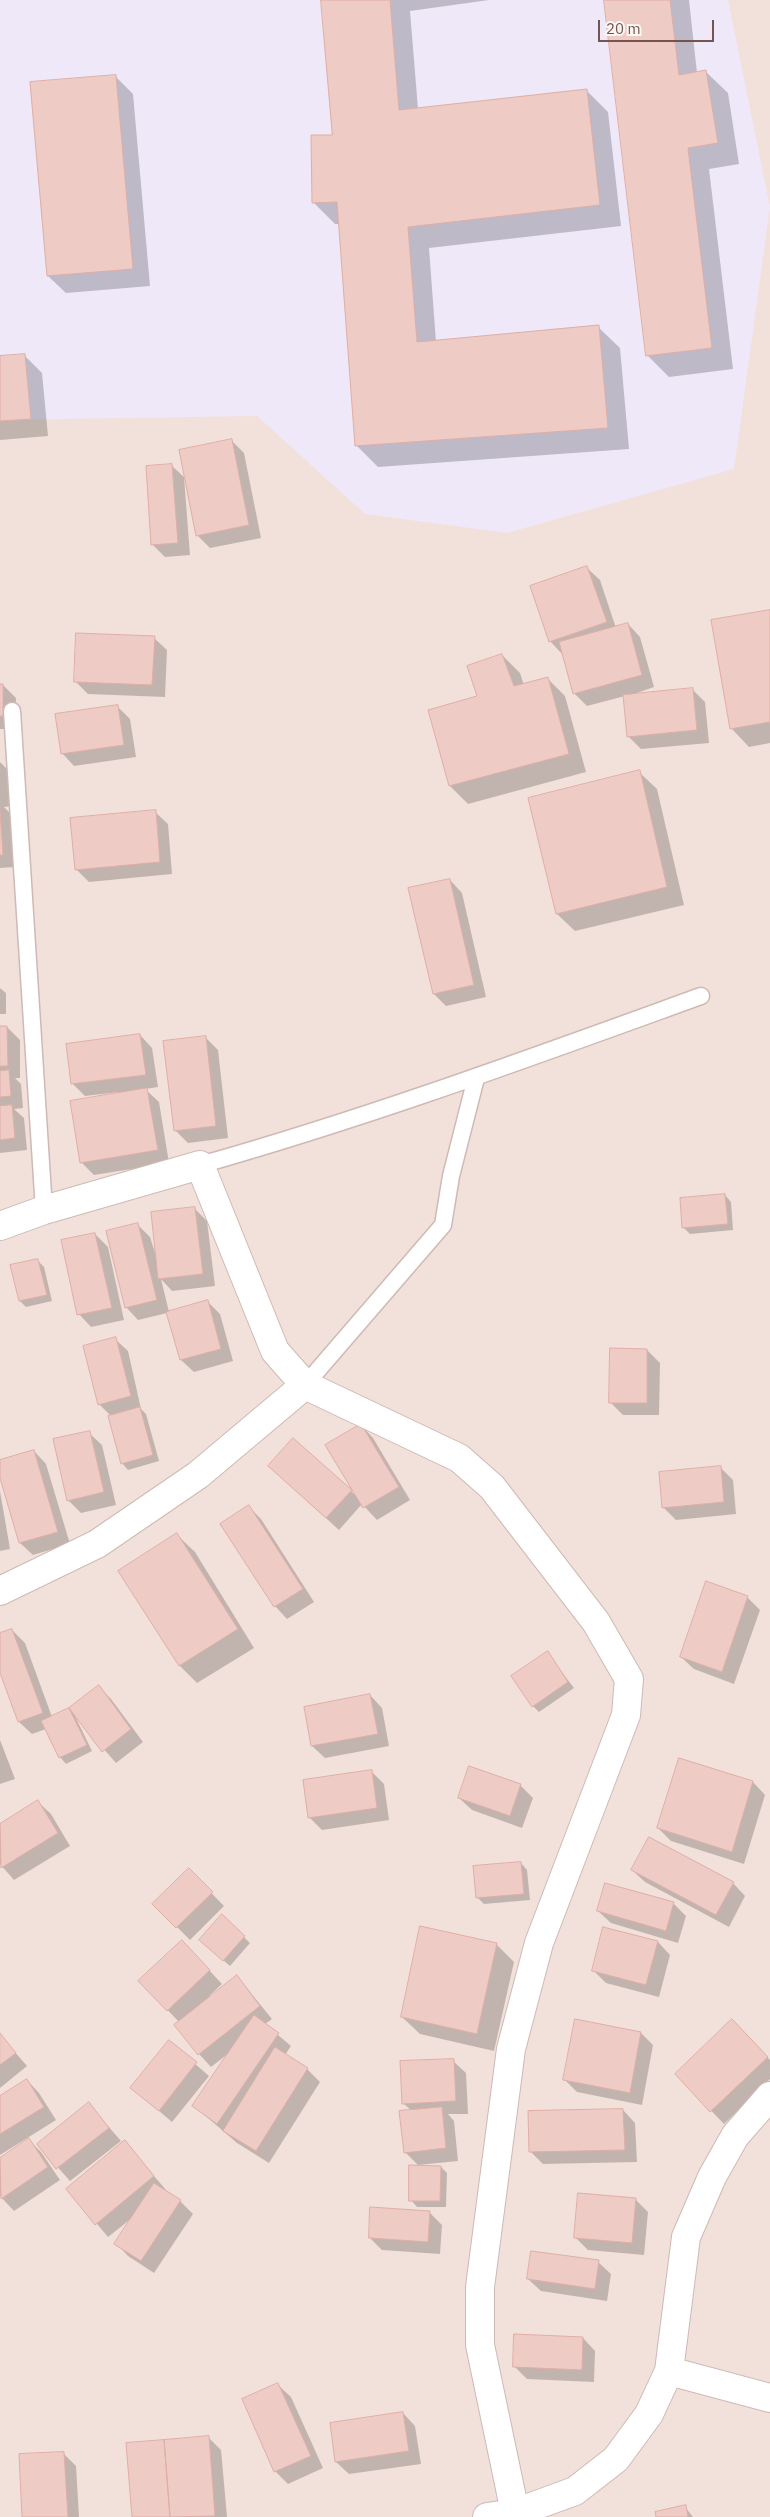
<!DOCTYPE html>
<style>
body{margin:0}
#map{position:relative;width:770px;height:2517px;overflow:hidden;background:#fbf1eb;font-family:"IBM Plex Sans",sans-serif}
canvas{display:block}
.scale{position:absolute;left:598px;top:20px;width:116px;height:22px;box-sizing:border-box;border:2px solid #755450;border-top:0;padding-left:6px;font-size:15px;line-height:18px;white-space:nowrap;color:#755450;-webkit-text-stroke:4px #fef6f2;paint-order:stroke}
</style>
<div id="map">
<canvas width="770" height="2517"></canvas>
<div class="scale">20 m</div>
</div>
<script>
const context = document.querySelector('canvas').getContext('2d');
context.lineJoin = 'round';
function fillPath(path, color) { context.fillStyle = color; context.fill(path, 'evenodd'); }
function strokePath(path, color, width, dash) { context.strokeStyle = color; context.lineWidth = width; context.lineCap = dash ? 'butt' : 'round'; context.setLineDash(dash || []); context.stroke(path); }
const residential = new Path2D(`
 M0 0H770V2517H0Z`);
const education = new Path2D(`
 M0 0H728L770 207 734 469 507 533 365 514 257 416 0 420Z`);
const shadow = new Path2D(`
 M322 0H489L410 11 418 109 587 91 608 112 621 226 429 248 436 342 598 327 620 348 629 449 378 467 357 446 340 224H335L313 202 333 137Z
 M605 0H689L697 73 706 72 728 93 739 164 709 169 733 369 669 377 647 355Z
 M115 76 133 94 150 286 66 293 48 276Z
 M25 356 42 373 48 436 0 440V358Z
 M231 440 244 453 261 538 210 548 198 536Z
 M171 465 184 477 190 555 165 557 152 544Z
 M587 568 600 580 616 628 628 624 640 637 654 687 631 695 693 690 705 702 709 743 641 749 628 736 625 696 587 706 574 693 562 654 550 641Z
 M770 611V743L749 747 732 729 713 621Z
 M154 638 167 650 165 697 88 694 76 682Z
 M502 655 520 673 524 685 547 678 565 696 586 772 468 804 450 786 429 711 479 697Z
 M0 685H3L16 698 15 729H0Z
 M117 706 130 719 136 757 74 766 62 753Z
 M0 762 8 770 13 806 4 807 12 815 15 867 0 868Z
 M639 772 657 789 684 905 575 931 557 914Z
 M155 812 168 824 172 874 89 882 76 869Z
 M450 880 462 893 486 997 446 1006 434 994Z
 M0 988 6 993V1014H0Z
 M0 1027H7L20 1040V1078H15L21 1084 23 1108 14 1109 24 1118 27 1150 0 1153Z
 M140 1035 152 1048 158 1087 145 1089 159 1102 169 1163 94 1175 82 1163 71 1102 119 1094V1092L85 1096 73 1084Z
 M205 1037 218 1050 228 1138 188 1143 175 1130Z
 M725 1195 731 1202 733 1230 690 1234 683 1227Z
 M194 1208 207 1221 215 1286 172 1291 161 1279 169 1312 207 1301 220 1314 233 1361 194 1372 181 1360 167 1313 138 1320 126 1307 138 1225 150 1237 157 1259Z
 M95 1234 108 1247 124 1320 91 1327 79 1314Z
 M38 1261 44 1267 52 1301 26 1307 20 1301 12 1266Z
 M115 1339 128 1351 141 1409 146 1414 159 1461 128 1470 122 1463 111 1416 99 1404Z
 M647 1350 660 1363 659 1415H623L611 1403Z
 M361 1425 373 1438 410 1500 377 1520 362 1504 339 1530 282 1478 351 1491 356 1496Z
 M89 1433 102 1445 116 1505 81 1513 68 1500Z
 M34 1451 46 1464 70 1544 33 1555 20 1543 0 1474V1461Z
 M721 1468 733 1480 736 1514 676 1520 663 1507Z
 M0 1491 10 1549 0 1551Z
 M249 1507 261 1519 314 1602 287 1619 275 1606Z
 M177 1535 195 1552 254 1648 197 1683 180 1666 120 1571Z
 M747 1597 760 1610 734 1684 694 1669 681 1657Z
 M12 1630 25 1643 52 1717 70 1709 99 1687 111 1699 143 1742 116 1763 75 1716 92 1751 66 1764 60 1757 46 1729 32 1734 19 1722 0 1669V1634Z
 M547 1653 574 1688 539 1712 533 1706Z
 M370 1695 382 1708 389 1746 325 1758 312 1746 305 1708Z
 M0 1740 15 1779 0 1784Z
 M371 1771 384 1784 389 1820 322 1830 309 1817Z
 M753 1782 765 1795 744 1864 671 1841 658 1828Z
 M520 1785 533 1798 522 1828 472 1810 459 1798Z
 M38 1802 51 1814 70 1846 14 1880 0 1864V1825Z
 M521 1863 527 1870 530 1900 484 1904 477 1897Z
 M189 1870 224 1906 190 1940 154 1904Z
 M632 1870 733 1883 745 1896 729 1927 645 1882Z
 M673 1903 686 1916 678 1943 611 1923 598 1911Z
 M222 1916 250 1943 230 1966 207 1946Z
 M604 1928 658 1942 670 1955 659 1997 606 1983 593 1970Z
 M496 1944 514 1962 494 2051 420 2034 402 2017Z
 M194 1954 222 1984 209 1996 211 1997 237 1976 272 2019 265 2024 291 2046 285 2055 307 2069 320 2082 269 2163 237 2143 194 2106 229 2053 211 2067 199 2054 179 2022 140 1981Z
 M641 2033 653 2045 642 2105 577 2092 564 2079Z
 M744 2034 770 2060V2079L724 2124 676 2074Z
 M0 2035 27 2066 0 2088Z
 M170 2042 209 2076 172 2122 132 2088Z
 M453 2061 466 2073 468 2114H448L454 2121 458 2161 418 2165 405 2152 412 2111 403 2103Z
 M27 2080 39 2093 56 2120 0 2155V2097Z
 M89 2104 121 2141 70 2181 38 2145Z
 M623 2110 635 2123 637 2162 543 2164 531 2152Z
 M29 2140 41 2152 60 2180 14 2211 0 2196V2160Z
 M125 2142 166 2190 164 2191 180 2201 193 2214 154 2273 128 2256 116 2243 132 2218 108 2237 68 2189Z
 M441 2167 447 2173 446 2207H417L411 2200Z
 M635 2199 648 2212 644 2255 588 2250 576 2238Z
 M429 2212 442 2225 440 2254 382 2250 370 2238Z
 M598 2262 611 2274 607 2301 541 2291 528 2279Z
 M583 2338 595 2351 594 2382 527 2379 514 2366Z
 M278 2385 291 2397 323 2468 288 2484 275 2471Z
 M403 2413 415 2426 421 2464 349 2474 336 2462Z
 M208 2437 221 2450 227 2517H133Z
 M63 2453 76 2466 79 2517H24Z
 M685 2507 693 2517H657Z`);
const building = new Path2D(`
 M321 0H390L399 110 587 89 600 205 408 227 417 342 599 325 608 428 355 446 337 202 312 203 311 135H332Z
 M604 0H670L679 75 706 70 718 143 688 148 712 348 646 356Z
 M116 75 133 269 47 276 30 82Z
 M25 354 31 419 0 421V356Z
 M232 439 249 525 196 536 179 450Z
 M172 464 178 543 151 545 146 466Z
 M587 566 607 622 549 642 530 586Z
 M770 610V722L730 729 711 620Z
 M628 623 642 675 573 694 559 642Z
 M76 633 155 636 152 685 74 682Z
 M502 654 514 686 548 677 569 754 449 786 428 710 477 696 467 666Z
 M0 684H3V716H0Z
 M693 688 697 730 627 737 623 695Z
 M118 705 124 745 61 754 55 714Z
 M640 770 667 887 556 914 528 798Z
 M0 810 3 855H0Z
 M156 810 160 862 75 870 70 818Z
 M450 879 474 985 433 994 408 888Z
 M0 1026H7L8 1066H0Z
 M140 1034 146 1075 71 1084 66 1044Z
 M206 1036 216 1126 174 1131 163 1041Z
 M9 1070 11 1096 0 1097V1071Z
 M147 1088 158 1150 80 1163 70 1101Z
 M12 1105 15 1138 0 1140V1106Z
 M725 1194 728 1224 682 1228 680 1198Z
 M195 1207 203 1274 158 1279 151 1212Z
 M138 1223 157 1300 125 1308 106 1231Z
 M95 1233 112 1308 77 1315 61 1240Z
 M38 1259 47 1295 19 1301 10 1265Z
 M208 1300 221 1349 180 1360 166 1312Z
 M116 1337 131 1396 98 1405 83 1346Z
 M610 1348 647 1349V1403H609Z
 M140 1407 153 1455 121 1464 108 1416Z
 M361 1424 399 1487 363 1508 325 1445Z
 M90 1431 104 1492 67 1501 53 1439Z
 M293 1438 352 1490 326 1518 268 1466Z
 M34 1450 58 1532 19 1543 0 1478V1460Z
 M721 1466 724 1502 662 1508 659 1472Z
 M249 1505 303 1589 274 1607 220 1524Z
 M177 1533 238 1629 179 1666 118 1571Z
 M706 1581 748 1596 722 1672 680 1657Z
 M12 1629 43 1713 18 1722 0 1673V1633Z
 M548 1651 568 1682 532 1707 511 1676Z
 M99 1685 131 1729 102 1752 69 1708Z
 M370 1694 378 1734 311 1746 304 1707Z
 M69 1708 87 1745 59 1758 41 1721Z
 M679 1758 753 1781 732 1852 657 1828Z
 M469 1766 521 1784 510 1816 458 1798Z
 M372 1770 377 1808 308 1818 303 1780Z
 M38 1800 58 1833 1 1868 0 1824Z
 M649 1837 734 1882 716 1915 631 1870Z
 M521 1862 524 1894 476 1898 473 1866Z
 M189 1868 213 1892 176 1928 152 1904Z
 M605 1883 674 1902 666 1931 597 1911Z
 M222 1914 245 1936 223 1961 199 1940Z
 M420 1926 497 1943 477 2034 401 2017Z
 M603 1927 658 1941 646 1985 592 1971Z
 M182 1940 210 1970 167 2011 138 1981Z
 M237 1975 260 2006 198 2055 174 2025Z
 M254 2015 279 2033 217 2124 192 2106Z
 M575 2019 641 2032 630 2093 563 2080Z
 M732 2019 768 2057 710 2112 675 2074Z
 M0 2033 16 2053 0 2065Z
 M169 2040 197 2062 159 2111 130 2088Z
 M275 2047 308 2068 256 2151 223 2131Z
 M454 2059 456 2101 402 2104 400 2061Z
 M27 2079 44 2107 0 2134V2096Z
 M89 2102 109 2128 56 2169 37 2144Z
 M442 2107 446 2148 404 2153 399 2111Z
 M623 2109 625 2150 529 2152 528 2111Z
 M29 2138 48 2167 1 2199 0 2158Z
 M125 2140 154 2176 95 2225 66 2189Z
 M409 2165 441 2166 440 2201H409Z
 M154 2183 181 2200 141 2261 114 2244Z
 M578 2193 636 2198 632 2243 574 2238Z
 M370 2207 430 2211 428 2242 369 2238Z
 M531 2251 599 2260 595 2289 527 2279Z
 M514 2334 583 2337 582 2370 513 2367Z
 M278 2383 311 2456 274 2472 242 2399Z
 M403 2412 409 2451 335 2462 330 2423Z
 M209 2436 215 2516 170 2517 164 2440Z
 M164 2440 170 2517H132L126 2443Z
 M64 2452 68 2517H22L19 2454Z
 M686 2505 688 2517H656L655 2512Z`);
const lane = new Path2D(`
 M12 711 44 1210
 M200 1165C370 1117 535 1056 701 996
 M305 1385 443 1225 451 1176 476 1078`);
const street = new Path2D(`
 M0 1226 44 1210 200 1165 275 1351 305 1385 459 1458 492 1487 596 1622 629 1679 626 1715 539 1943 511 2049 480 2287V2345L516 2517
 M0 1591 97 1544 198 1475 305 1385
 M669 2371 770 2398
 M487 2517 515 2513 575 2491 616 2459 649 2414 669 2371 686 2237 712 2177 735 2136 770 2096`);
fillPath(residential, '#f2e1da');
fillPath(education, '#eee8f8');
fillPath(shadow, '#0003');
fillPath(building, '#eecbc5');
strokePath(building, '#e0aea7', 1);
strokePath(lane, '#cfb9b4', 19);
strokePath(street, '#cfb9b4', 30);
strokePath(lane, '#fff', 16);
strokePath(street, '#fff', 28);
</script>
